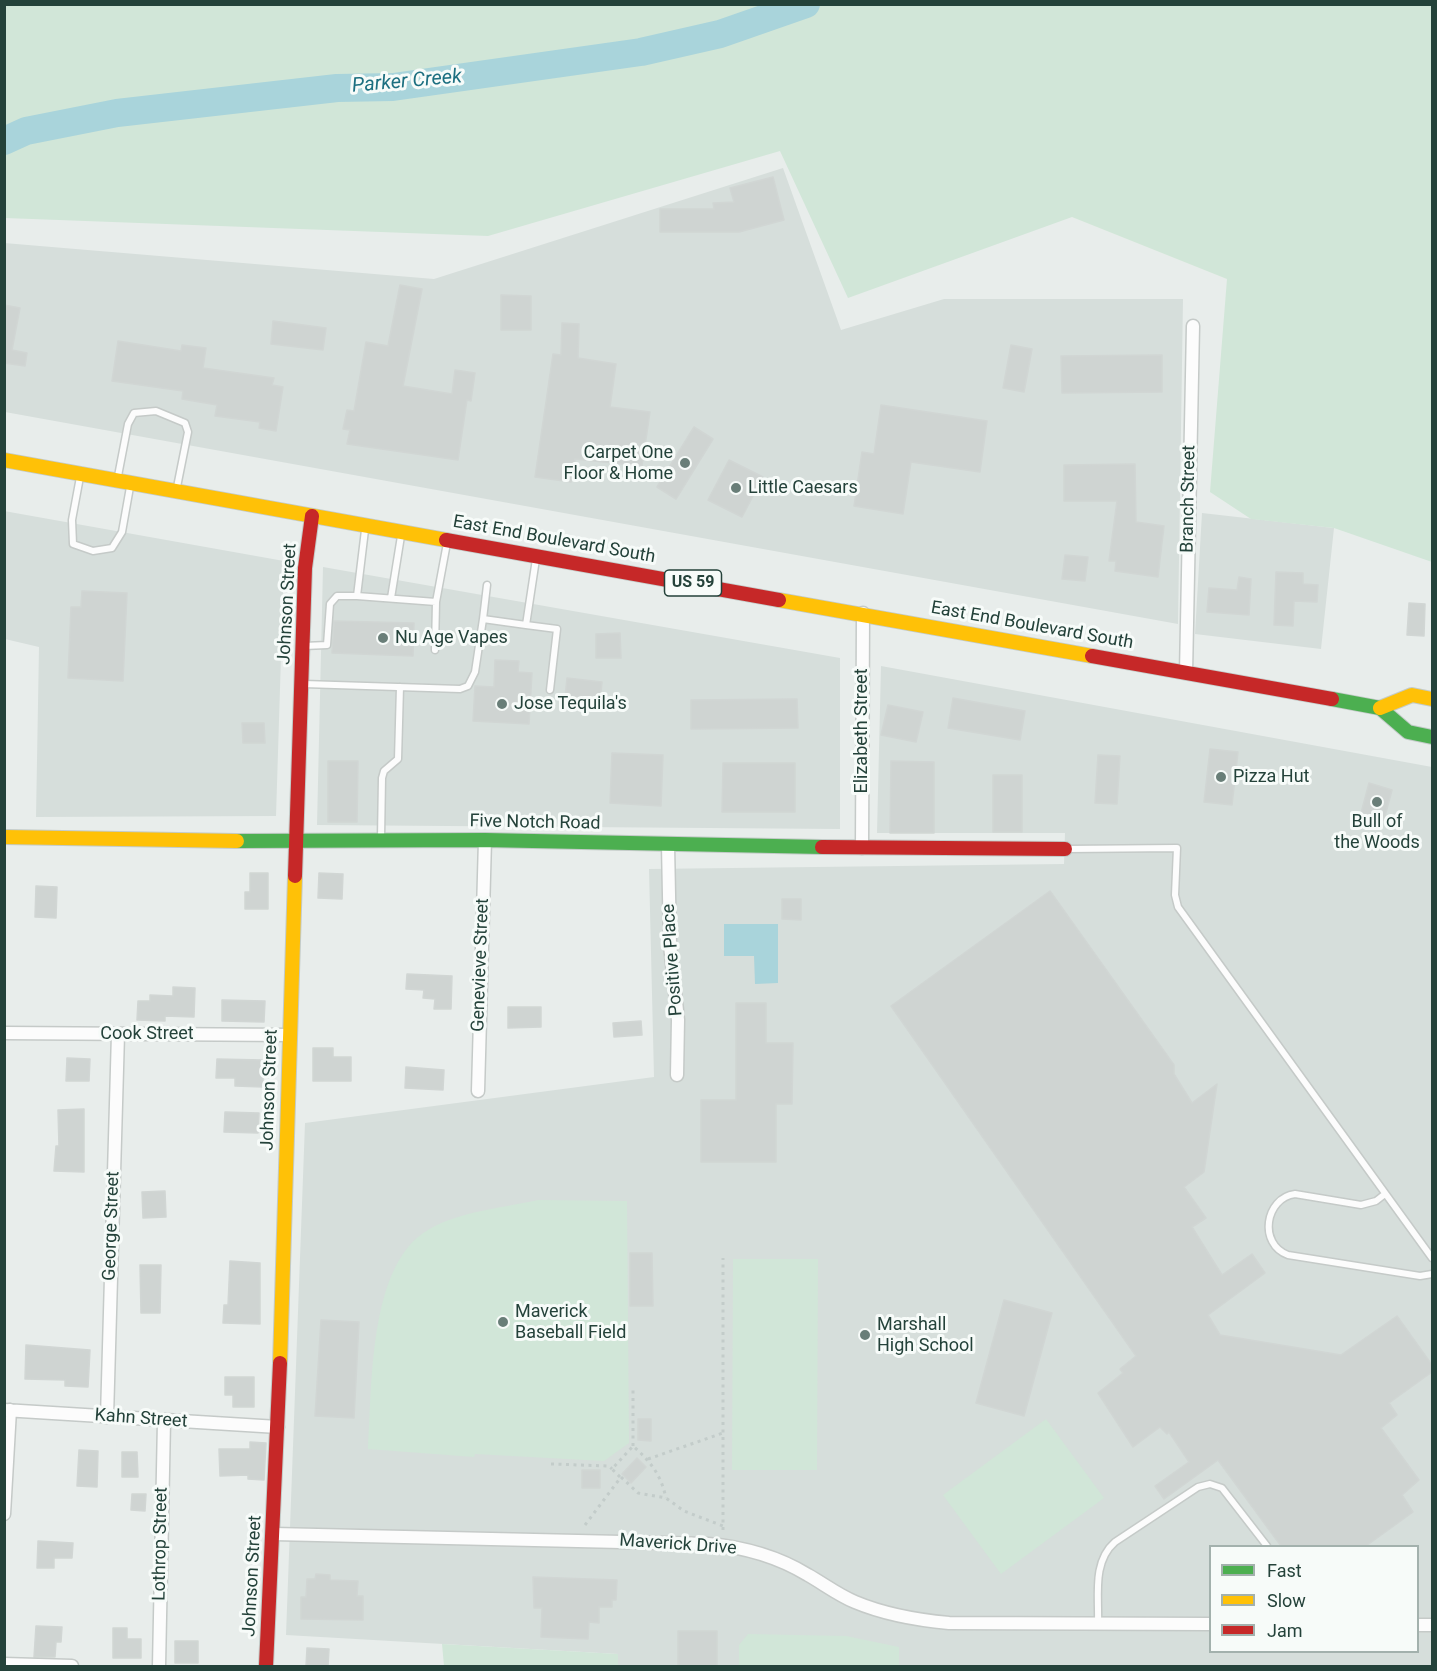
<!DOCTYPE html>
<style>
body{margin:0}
#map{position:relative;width:1437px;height:1671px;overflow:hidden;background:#e8edeb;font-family:Roboto,sans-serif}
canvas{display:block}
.frame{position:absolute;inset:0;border:6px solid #24423a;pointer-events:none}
.legend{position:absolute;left:1209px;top:1545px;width:210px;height:108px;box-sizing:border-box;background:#f7fbf9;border:2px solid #a3b1ad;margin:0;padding:8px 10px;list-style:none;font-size:18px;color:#24423a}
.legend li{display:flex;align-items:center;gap:12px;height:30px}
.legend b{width:30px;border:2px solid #a3b1ad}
</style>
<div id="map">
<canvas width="1437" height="1671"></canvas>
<div class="frame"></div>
<ul class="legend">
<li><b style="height:8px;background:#4caf50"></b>Fast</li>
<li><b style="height:8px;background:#ffc107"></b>Slow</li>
<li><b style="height:8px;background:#c62828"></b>Jam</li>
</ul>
</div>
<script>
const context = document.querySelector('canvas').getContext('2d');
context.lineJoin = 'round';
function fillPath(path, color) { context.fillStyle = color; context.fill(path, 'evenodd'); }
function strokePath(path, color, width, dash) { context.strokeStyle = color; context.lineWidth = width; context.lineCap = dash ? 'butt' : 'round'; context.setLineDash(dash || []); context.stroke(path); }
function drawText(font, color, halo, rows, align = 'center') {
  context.font = font + ' Roboto,sans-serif'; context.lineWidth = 6; context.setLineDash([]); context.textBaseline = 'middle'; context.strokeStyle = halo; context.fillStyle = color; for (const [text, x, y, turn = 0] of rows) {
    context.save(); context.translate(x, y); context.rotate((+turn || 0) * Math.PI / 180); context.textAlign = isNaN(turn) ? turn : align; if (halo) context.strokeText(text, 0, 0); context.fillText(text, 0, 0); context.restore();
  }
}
const built = new Path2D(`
 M783 168 841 330 944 299H1183L1178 624 5 412 4 243 434 279Z
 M4 511 284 561 276 816 36 817 39 647 5 639Z
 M1202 513 1334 528 1321 649 1195 634Z
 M323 567 840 658V829L317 825Z
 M881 666 1432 767V1666H618V1654L286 1635 305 1123 654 1077 649 869 1064 864 1065 833H877ZM1210 1546H1418V1652H1210Z`);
const green = new Path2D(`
 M5 4 1432 5V562L1334 528 1251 519 1210 492 1227 279 1072 217 848 298 780 151 488 236 5 218Z
 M538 1200 627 1201 629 1443 604 1461 475 1454 474 1457 368 1449C372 1389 368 1264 428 1230 460 1211 502 1208 538 1200Z
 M733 1259H818L817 1470H732Z
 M1046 1419 1104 1498 1001 1574 943 1495Z
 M748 1634 846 1636 899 1647V1666H739V1645Z
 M442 1644 618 1654V1666H444Z`);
const water = new Path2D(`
 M724 924H778V983L755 984 754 956H724Z`);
const river = new Path2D(`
 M4 141 26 131 117 113 337 88 393 87 641 52 720 34 806 4`);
const building = new Path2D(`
 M773 177 784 220 739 232H660V209H714L713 203 734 202 730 188Z
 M400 285 422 289 403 386 452 394 455 370 475 373 471 401 467 400 458 460 347 444 350 430 343 429 347 410 354 411 366 342 388 346Z
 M501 295 531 296V330H501Z
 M4 305 20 308 12 350 27 353 25 366 4 363Z
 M273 321 326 328 323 350 271 344Z
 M562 323 579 324 578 358 616 364 610 407 650 412 642 466 575 459 571 482 535 477 553 354 561 355Z
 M118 341 181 351 182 345 206 348 203 368 274 378 272 385 283 387 276 431 259 428 260 422 215 416 217 405 182 399 183 391 112 381Z
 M1011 345 1032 349 1024 392 1003 388Z
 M1162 355V392L1062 393 1061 356Z
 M881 405 987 421 980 472 911 462 903 514 854 506 862 452 874 454Z
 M694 427 713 439 676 499 657 487Z
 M729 460 763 477 742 517 708 500Z
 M1135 464 1136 522 1164 526 1158 577 1115 571 1116 561H1109L1117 501H1064V465Z
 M1065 555 1088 557 1085 581 1062 579Z
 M1276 572 1303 573V584L1318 585 1317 602 1294 601 1293 626 1274 625Z
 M1239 577 1251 579 1249 615 1207 612 1209 588 1237 590Z
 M82 591 127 593 123 681 68 678 71 607H81Z
 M1409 603 1425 604 1424 636 1407 635Z
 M334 621 414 623 413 656 332 653Z
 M620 633 621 658H596V634Z
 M495 660 519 661 518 672 532 673 529 724 473 721 475 686 494 687Z
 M567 678 602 682 600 702 565 698Z
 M953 698 1025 711 1020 740 948 728Z
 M797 699 798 728 691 729V700Z
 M888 705 923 712 916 742 881 735Z
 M242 723H264L265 743H243Z
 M1210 749 1238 752 1232 805 1204 802Z
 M612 753 663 755 661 806 610 803Z
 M1098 755 1120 756 1117 804 1095 803Z
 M328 761H358L357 822H328Z
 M891 761 934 762V833H890Z
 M723 763H795V812H722Z
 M993 775H1022V832H993Z
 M1369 783 1392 790 1384 820 1361 813Z
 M250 873H268V909H245V892H250Z
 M319 873 343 874 342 899 318 898Z
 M36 886 57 887 56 918 35 917Z
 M1050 891 1174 1065V1074L1192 1103 1217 1084 1204 1172 1184 1187 1206 1218 1192 1227 1222 1275 1252 1254 1265 1273 1208 1315 1220 1335 1341 1355 1397 1316 1432 1365V1372L1389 1403 1397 1415 1381 1428 1419 1480 1402 1495 1413 1512 1366 1546H1281L1218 1460 1164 1499 1155 1486 1189 1462 1169 1432 1167 1434 1160 1427 1133 1447 1098 1393 1123 1373 1120 1369 1136 1356 891 1006Z
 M782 899H801V920L782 919Z
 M407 974 452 976 451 1009H434L435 999 423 998 424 990 406 989Z
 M173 987 195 988 194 1017 165 1016V1021L137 1020 138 1001H150V995L173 996Z
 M222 1000 265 1001 264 1022 222 1021Z
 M736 1003H766V1043H793L792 1104H776V1162H701V1100H736Z
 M508 1007H541V1027L508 1028Z
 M641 1021 642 1035 614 1037 613 1023Z
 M313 1048H333V1057H351V1081H313Z
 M67 1058 90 1059 89 1081H66Z
 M217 1059 263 1060V1087L235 1086V1078H216Z
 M406 1067 444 1070 443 1090 405 1088Z
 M84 1109V1172L54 1171 56 1146H59L58 1110Z
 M225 1112 259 1113 258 1133 224 1132Z
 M165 1191 166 1217 143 1218 142 1192Z
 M630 1253H652L653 1306H630Z
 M230 1261 260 1263V1324L223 1323 224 1305H228Z
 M140 1265H161L160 1313H141Z
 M1004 1300 1052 1313 1024 1416 976 1403Z
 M321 1320 359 1322 354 1418 315 1416Z
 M26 1345 90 1350 88 1387 65 1386V1380L25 1379Z
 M225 1377H254V1407H233V1395H225Z
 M638 1419H651V1441L638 1440Z
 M250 1442 266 1443 264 1480 248 1479V1475L220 1476 219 1449H250Z
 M79 1450 98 1451 97 1487 77 1486Z
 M122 1452H137L138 1477H122Z
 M637 1458 646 1467 631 1483 622 1474Z
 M582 1470H600V1488H582Z
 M132 1494H146L145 1511 131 1510Z
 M38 1541 73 1543 72 1558H54V1568H37Z
 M316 1574 330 1575V1580L358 1581 357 1596H363V1620L301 1619V1597H306L307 1579H315Z
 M533 1577 617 1580 616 1600H612V1607H599V1623L589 1622 588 1639 541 1637 542 1608H534Z
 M36 1626 62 1627 61 1642H56L55 1657H34Z
 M113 1628H127V1639H141V1658H113Z
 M678 1631H717V1666H678Z
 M175 1641H198V1663H175Z
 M307 1648 329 1649 328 1666H306Z`);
const path = new Path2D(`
 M633 1446V1390
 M648 1459 723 1433
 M551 1464 609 1466 612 1469
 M620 1477 612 1469 633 1446C651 1462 661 1475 666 1498
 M585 1525 621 1477 638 1493 666 1498 684 1511 723 1526
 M723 1530V1258`);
const lane = new Path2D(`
 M118 476 128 424 134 413 156 411 185 423 188 432 177 487
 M80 477 72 520 73 544 93 551 112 548 122 532 130 487
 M365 530 357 596 436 602
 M536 559 526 625 557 629 550 690
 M391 598 401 536
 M483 619 487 585
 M304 646 327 645 330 604 337 596H357
 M435 650 436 602 447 543
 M304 684 460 689 468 686 475 672 483 619 526 625
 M381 838 382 778 384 771 398 759 400 687
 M1067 849 1177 848 1175 895 1178 907 1432 1258
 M1385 1194 1376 1201 1361 1205 1295 1194C1265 1198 1258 1244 1288 1255L1420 1276 1432 1274
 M1098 1623C1099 1596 1092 1562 1115 1542L1198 1487 1210 1484 1222 1488 1267 1546`);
const street = new Path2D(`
 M1186 673 1193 326
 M668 845 670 945 678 1020 677 1075
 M862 848 863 613
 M4 1033 290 1035
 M478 1091 485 840
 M4 1410 278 1427
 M107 1417 118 1034
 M4 1514 10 1410
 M274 1534 708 1544C744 1547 777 1556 808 1575 824 1584 838 1595 855 1602 886 1615 916 1620 949 1623L1210 1624
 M1418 1625H1432
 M4 1664 72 1666
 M159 1666 164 1421`);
const fast = new Path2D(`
 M1332 699 1380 708 1408 732 1432 737
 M237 841 485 840 822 847`);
const slow = new Path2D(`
 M4 460 446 540
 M779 600 1092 656
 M1380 708 1412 695 1432 699
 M4 837 237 841
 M280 1363 295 876`);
const jam = new Path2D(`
 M446 540 779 600
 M1092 656 1332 699
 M822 847 1065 849
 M295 876 305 568 312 516
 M266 1666 280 1363`);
const markers = [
 [685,463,6,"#697e78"],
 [736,488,6,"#697e78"],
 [383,638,6,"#697e78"],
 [502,704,6,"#697e78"],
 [1221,777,6,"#697e78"],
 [1377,802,6,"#697e78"],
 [503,1322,6,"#697e78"],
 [865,1335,6,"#697e78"]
];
const shields = [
 [693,583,57]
];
const shieldNames = [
 ["US 59",693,583]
];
const poiNames = [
 ["Carpet One",673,453,"right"],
 ["Floor & Home",673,474,"right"],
 ["Little Caesars",748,488],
 ["Nu Age Vapes",395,638],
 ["Jose Tequila's",514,704],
 ["Pizza Hut",1233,777],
 ["Bull of",1377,822,"center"],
 ["the Woods",1377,843,"center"],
 ["Maverick",515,1312],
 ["Baseball Field",515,1333],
 ["Marshall",877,1325],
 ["High School",877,1346]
];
const streetNames = [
 ["Branch Street",1189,499,-89],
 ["East End Boulevard South",554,540,10],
 ["Johnson Street",288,604,-87],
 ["East End Boulevard South",1032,626,10],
 ["Elizabeth Street",862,731,-90],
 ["Five Notch Road",535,823,1],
 ["Positive Place",673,960,-94],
 ["Genevieve Street",481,965,-88],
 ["Cook Street",147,1034],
 ["Johnson Street",270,1090,-88],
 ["George Street",112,1226,-88],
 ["Kahn Street",141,1419,4],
 ["Lothrop Street",161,1544,-89],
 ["Maverick Drive",678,1545,4],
 ["Johnson Street",253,1576,-87]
];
const waterNames = [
 ["Parker Creek",407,82,-5]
];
fillPath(built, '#d6dedb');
fillPath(green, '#d1e6d8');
fillPath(water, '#a9d4db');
strokePath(river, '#a9d4db', 28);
fillPath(building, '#cfd4d2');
strokePath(building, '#d1d6d4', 1.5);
strokePath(lane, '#c5cac8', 9);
strokePath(street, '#c5cac8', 15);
strokePath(fast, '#c3cbc8', 16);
strokePath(slow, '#c3cbc8', 16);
strokePath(jam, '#c3cbc8', 16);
strokePath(path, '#c3ccca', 3, [3, 4.5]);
strokePath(lane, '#fcfcfc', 6);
strokePath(street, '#fcfcfc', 12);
strokePath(fast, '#4caf50', 14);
strokePath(slow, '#ffc107', 14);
strokePath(jam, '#c62828', 14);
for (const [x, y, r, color] of markers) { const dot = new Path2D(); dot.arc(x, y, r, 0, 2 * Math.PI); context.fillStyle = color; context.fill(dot); strokePath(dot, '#f7fbf9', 2); }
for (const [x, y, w] of shields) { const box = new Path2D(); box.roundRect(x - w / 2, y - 13, w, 26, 4.5); context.fillStyle = '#f7fbf9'; context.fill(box); strokePath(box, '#24423a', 1.5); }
drawText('bold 16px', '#24423a', null, shieldNames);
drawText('18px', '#24423a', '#f7fbf9', poiNames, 'left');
drawText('18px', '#24423a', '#f7fbf9', streetNames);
drawText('italic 20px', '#1c6f80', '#f7fbf9', waterNames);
</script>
